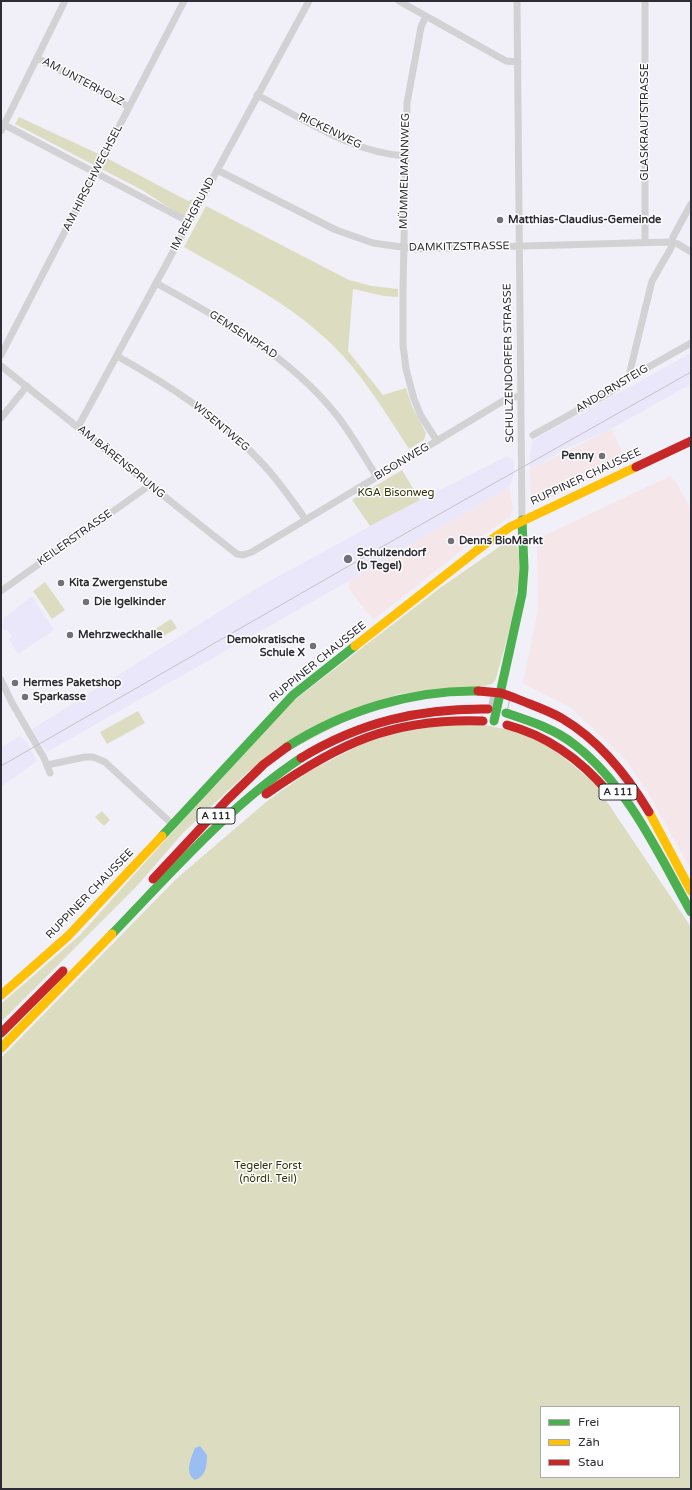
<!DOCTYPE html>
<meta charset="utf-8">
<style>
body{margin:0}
#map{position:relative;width:692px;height:1490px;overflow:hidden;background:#f1f0f8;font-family:"Varela Round",sans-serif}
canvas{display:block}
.frame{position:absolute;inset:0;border:2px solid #2e2d35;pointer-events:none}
.legend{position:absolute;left:540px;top:1406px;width:140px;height:72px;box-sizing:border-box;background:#fff;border:1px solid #ababae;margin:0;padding:5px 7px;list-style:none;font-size:12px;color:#2e2d35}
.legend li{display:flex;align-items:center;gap:8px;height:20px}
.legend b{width:20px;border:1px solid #ababae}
</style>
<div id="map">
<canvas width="692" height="1490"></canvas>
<div class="frame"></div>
<ul class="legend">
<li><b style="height:5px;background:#4caf50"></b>Frei</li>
<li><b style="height:5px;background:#ffc107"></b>Zäh</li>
<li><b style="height:5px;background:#c62828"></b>Stau</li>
</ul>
</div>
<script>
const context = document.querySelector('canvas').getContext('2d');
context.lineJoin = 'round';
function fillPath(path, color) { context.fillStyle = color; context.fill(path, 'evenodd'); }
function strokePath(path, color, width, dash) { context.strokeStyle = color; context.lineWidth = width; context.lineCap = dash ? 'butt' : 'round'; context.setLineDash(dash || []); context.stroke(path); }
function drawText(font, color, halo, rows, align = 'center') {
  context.font = font + ' "Varela Round",sans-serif'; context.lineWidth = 3; context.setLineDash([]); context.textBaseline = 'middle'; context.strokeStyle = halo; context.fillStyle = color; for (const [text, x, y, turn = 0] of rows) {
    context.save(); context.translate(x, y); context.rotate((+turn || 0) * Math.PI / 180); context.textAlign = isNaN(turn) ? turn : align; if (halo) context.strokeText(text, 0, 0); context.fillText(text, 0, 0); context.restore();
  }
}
const commercial = new Path2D(`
 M611 429 627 460 610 468 608 471 538 504 531 500 530 469Z
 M670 476 675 481 691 508V870L650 796 626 760 571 708 523 683 538 610 537 539Z
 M509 487 513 509 510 517 466 547 373 620 349 589V581Z`);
const built = new Path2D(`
 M691 353V384L611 429 568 448 530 469V453L533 440Z
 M507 456 514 461V475L509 487 349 581 47 752 35 736 32 729 257 588 398 511Z
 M32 596 54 630 18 654 9 639 12 637 7 630 4 631 2 628 4 618Z
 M20 736 27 742 37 761 1 787V747Z`);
const green = new Path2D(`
 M19 117 103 156 188 201 193 199 184 217 142 190 15 124Z
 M206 206 349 280 372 286 398 289V297L384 296 353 289 348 351 383 395 406 388 412 406 426 433 424 440 409 449C388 417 369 385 344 357 300 308 240 279 184 247Z
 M402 470 420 500 370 526 352 500Z
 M512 538C533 556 503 655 496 679L492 684 480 687 398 694 249 771 184 832 136 887 1 1022V1004L80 935 284 708 440 588Z
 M45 582 65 610 52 619 33 591Z
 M171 619 177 628 157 640 152 631Z
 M138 711 145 723 107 744 100 732Z
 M454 723 491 726 521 733 549 745 595 784 691 927V1489H1V1058L176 879 266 802 308 772 360 745 391 734ZM541 1407H679V1477H541Z
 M102 811 110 820 104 826 95 817Z`);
const water = new Path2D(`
 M200 1446 207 1455C207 1466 206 1476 195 1480 184 1473 191 1458 195 1448Z`);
const highwayTunnel = new Path2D(`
 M489 702 509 706`);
const street = new Path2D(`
 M399 1 506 61 518 62
 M517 1 522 520
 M645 1V242
 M426 16 421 27 407 103 403 289V345L406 369 414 399 421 416 437 441
 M37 58 129 107
 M257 95C304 119 352 153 406 156
 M1 123 189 222
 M1 131 65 1
 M217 170 336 230 373 243 416 249 668 242 678 244 691 252
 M156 283C221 319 287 354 335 413 351 433 363 455 377 477
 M1 355 184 1
 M117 356C169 385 220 418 261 462 278 480 292 500 306 520
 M1 366 209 532 237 554 243 555 252 552 508 398 521 396
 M631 377 630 371 652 281 671 248 673 237 691 204
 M1 418 27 386
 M78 427 309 1
 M533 435 609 393 631 377 691 343
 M1 591 150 485
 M1 680 12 703 44 758 50 773
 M47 765 85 757H93L105 762 172 824`);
const fast = new Path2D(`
 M506 713C530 721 555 729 575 745 628 786 659 855 691 912
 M494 721 522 594 524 568 522 520
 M287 747C343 711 411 690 478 691
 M162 836 293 695 355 646
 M112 934C172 872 229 806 301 758`);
const slow = new Path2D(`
 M355 646 485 544 510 527 636 467
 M649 812 691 891
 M1 995 68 936 162 836
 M1 1048 112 934`);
const jam = new Path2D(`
 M636 467 691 441
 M478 691 501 693 515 698
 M515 698C531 705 548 710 563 719 600 741 627 775 649 812
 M507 725C549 736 581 760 609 793
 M301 758C360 722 420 708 488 709
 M266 794C339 743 392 718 483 721
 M153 879 227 800 264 764 287 747
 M1 1033 63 971`);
const tram = new Path2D(`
 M1 766 406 533 691 372`);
const markers = [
 [500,220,4,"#727179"],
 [602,456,4,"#727179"],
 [451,541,4,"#727179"],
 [348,559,5,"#727179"],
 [61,583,4,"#727179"],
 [86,602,4,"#727179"],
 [70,635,4,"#727179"],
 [313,646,4,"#727179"],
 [15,683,4,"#727179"],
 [25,697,4,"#727179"]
];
const shields = [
 [618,792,38],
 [216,816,38]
];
const shieldNames = [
 ["A 111",618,792],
 ["A 111",216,816]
];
const streetNames = [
 ["AM UNTERHOLZ",83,82,28],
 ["GLASKRAUTSTRASSE",645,122,-90],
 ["RICKENWEG",330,131,26],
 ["MÜMMELMANNWEG",405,171,-89],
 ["AM HIRSCHWECHSEL",93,178,-63],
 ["IM REHGRUND",193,214,-62],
 ["DAMKITZSTRASSE",459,247,-1],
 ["GEMSENPFAD",243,335,33],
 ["SCHULZENDORFER STRASSE",509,363,-91],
 ["ANDORNSTEIG",612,389,-31],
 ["WISENTWEG",221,427,40],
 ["AM BÄRENSPRUNG",121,462,39],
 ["BISONWEG",402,462,-31],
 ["RUPPINER CHAUSSEE",586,477,-25],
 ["KEILERSTRASSE",75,538,-35],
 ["RUPPINER CHAUSSEE",318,662,-39],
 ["RUPPINER CHAUSSEE",90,894,-46]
];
const poiNames = [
 ["Matthias-Claudius-Gemeinde",508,220],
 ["Penny",594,456,"right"],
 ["Denns BioMarkt",459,541],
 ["Schulzendorf",357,553],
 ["(b Tegel)",357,566],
 ["Kita Zwergenstube",69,583],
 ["Die Igelkinder",94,602],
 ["Mehrzweckhalle",78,635],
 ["Demokratische",305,640,"right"],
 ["Schule X",305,653,"right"],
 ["Hermes Paketshop",23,683],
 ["Sparkasse",33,697]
];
const parkNames = [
 ["KGA Bisonweg",396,493],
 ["Tegeler Forst",268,1166],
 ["(nördl. Teil)",268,1179]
];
fillPath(commercial, '#f5e6e9');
fillPath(built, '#eae7fa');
fillPath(green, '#dcddc0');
fillPath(water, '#9abef3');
strokePath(highwayTunnel, '#cac9d1', 13, [13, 6]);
strokePath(street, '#d2d2d4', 7);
strokePath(fast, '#4caf50', 9);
strokePath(slow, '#ffc107', 9);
strokePath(jam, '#c62828', 9);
strokePath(tram, '#c3c2c5', 1);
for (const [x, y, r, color] of markers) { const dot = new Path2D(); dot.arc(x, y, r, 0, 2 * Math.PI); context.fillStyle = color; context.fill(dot); strokePath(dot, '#fff', 1.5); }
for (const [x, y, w] of shields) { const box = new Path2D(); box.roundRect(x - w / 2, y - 8, w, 16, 3); context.fillStyle = '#fff'; context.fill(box); strokePath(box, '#2e2d35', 1); }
drawText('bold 10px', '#2e2d35', null, shieldNames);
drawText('11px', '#2e2d35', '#fff', streetNames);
drawText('bold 11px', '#2e2d35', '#fff', poiNames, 'left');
drawText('11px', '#313208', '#fff', parkNames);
</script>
